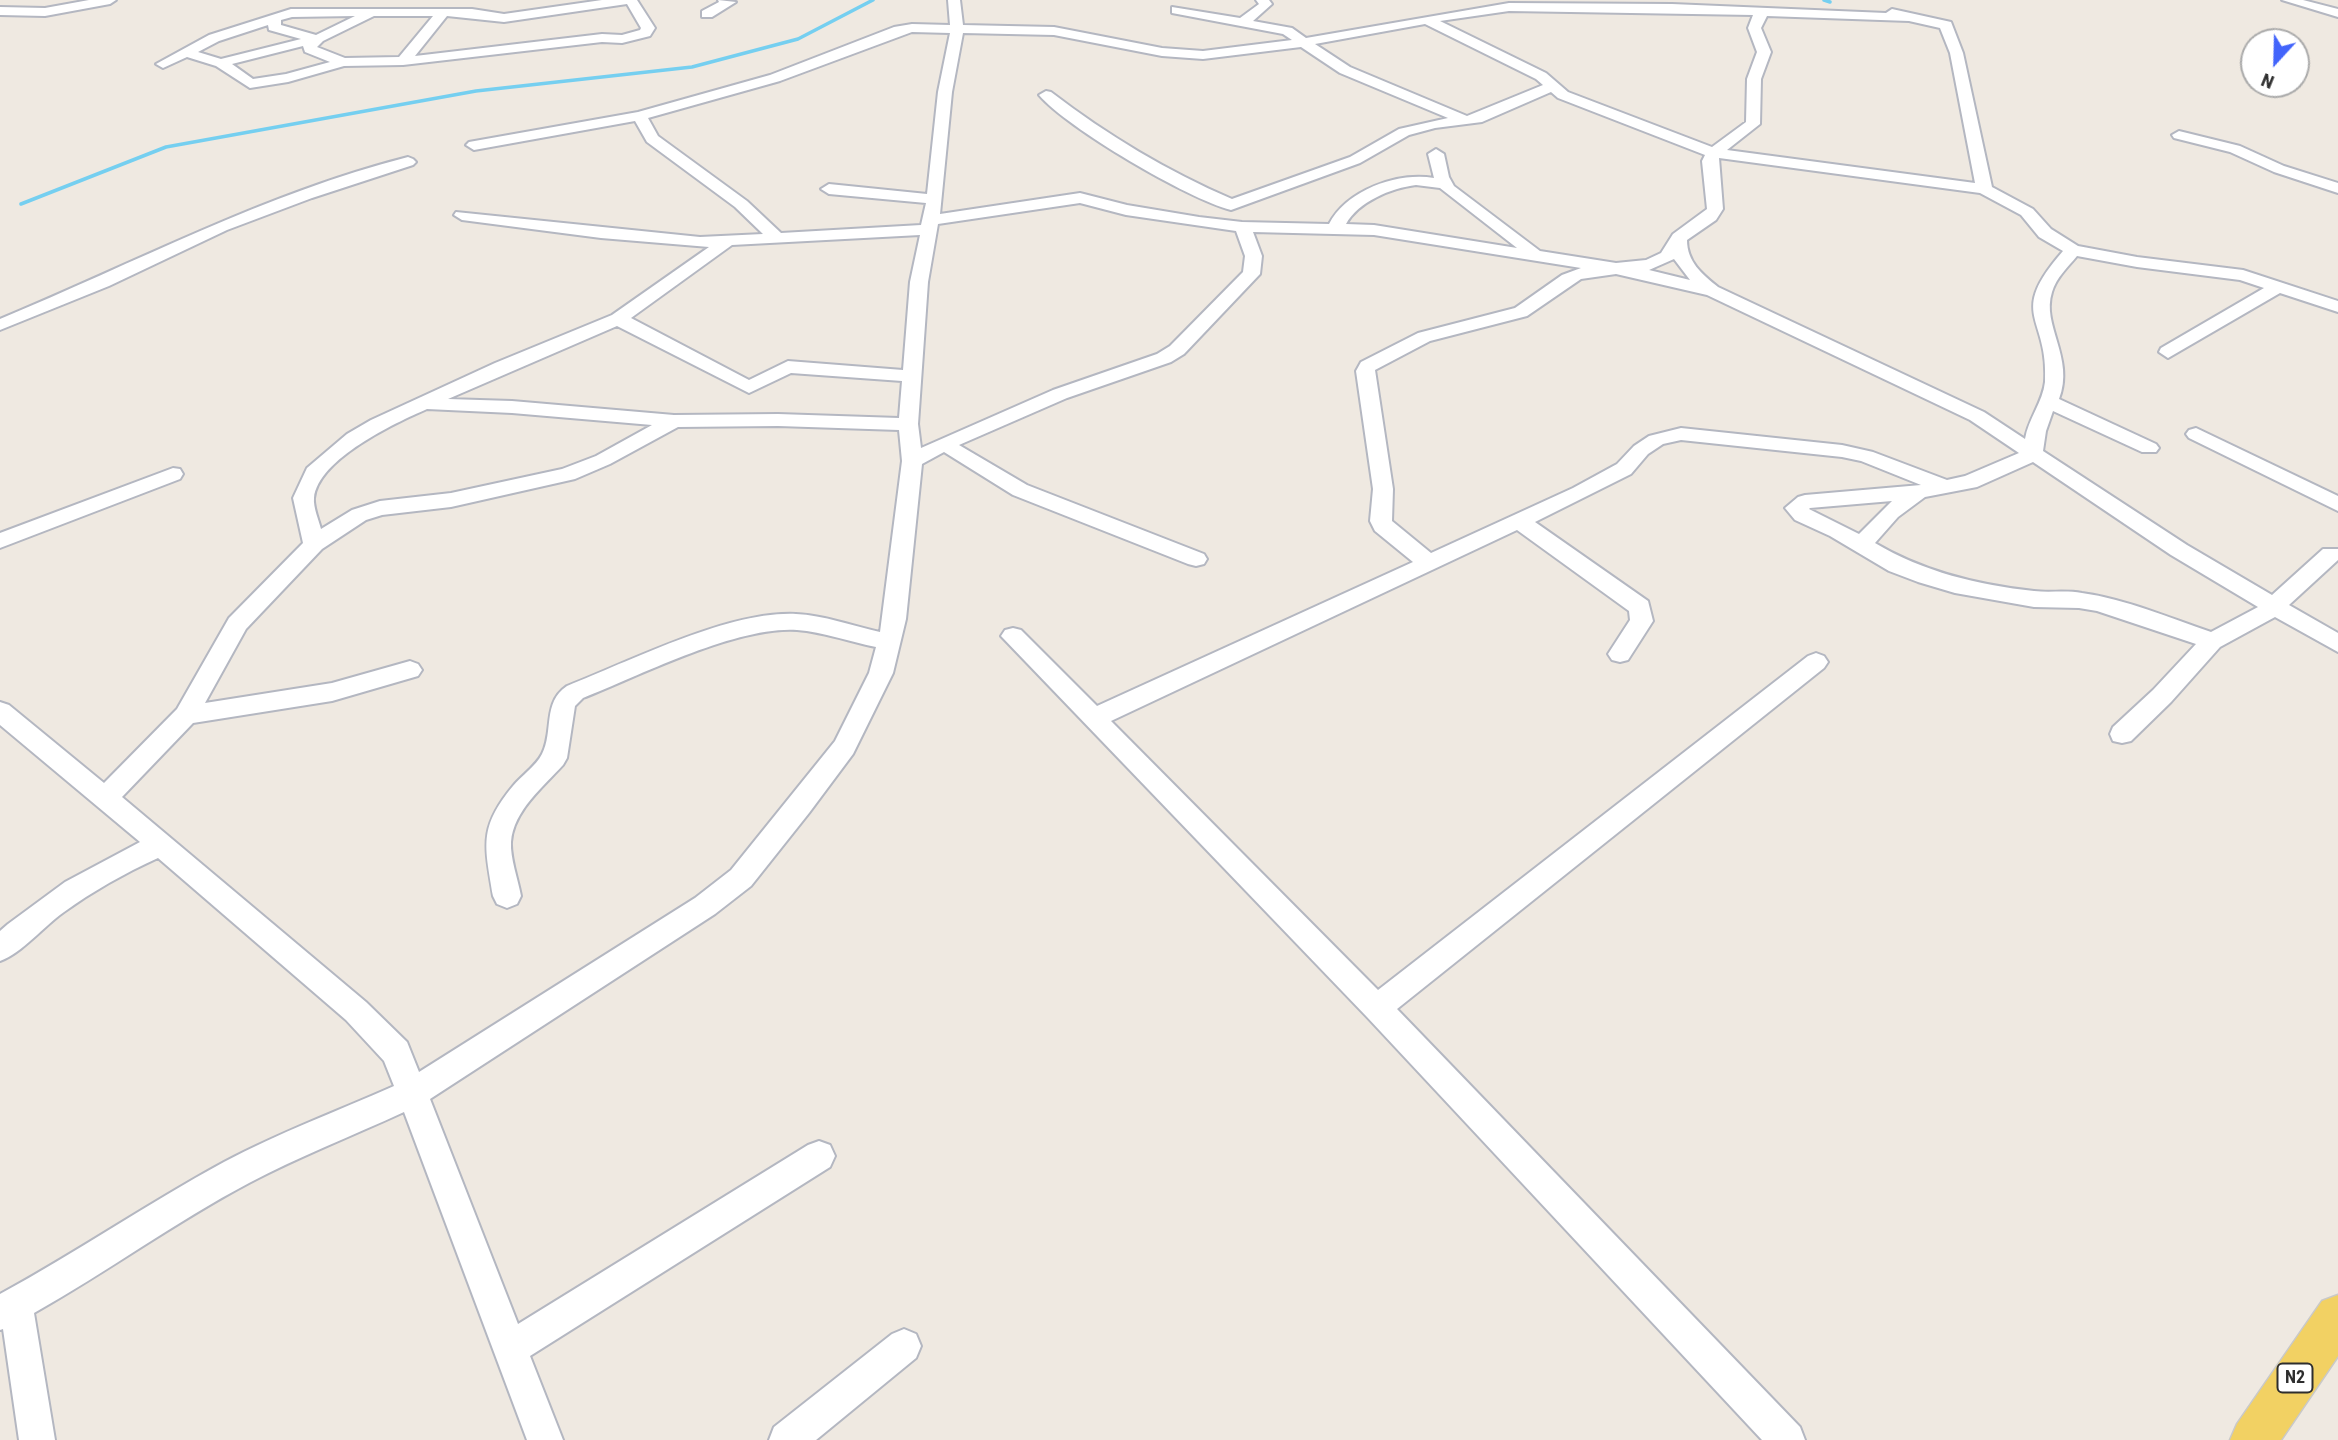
<!DOCTYPE html>
<style>
body{margin:0}
#map{position:relative;width:2338px;height:1440px;overflow:hidden;background:#efe9e1;font-family:"Roboto Condensed",sans-serif}
canvas{display:block}
.north{position:absolute;left:2240px;top:28px;width:70px;height:70px;box-sizing:border-box;background:#fff;border:2px solid #ababab;border-radius:50%;rotate:202deg;font-size:19px;font-weight:700;line-height:28px;text-align:center;color:#2e2e2e}
.north::after{content:'';display:block;margin:auto;width:24px;height:32px;background:#4264fb;clip-path:polygon(50% 0,100% 100%,50% 72%,0 100%)}
</style>
<div id="map">
<canvas width="2338" height="1440"></canvas>
<div class="north">N</div>
</div>
<script>
const context = document.querySelector('canvas').getContext('2d');
context.lineJoin = 'round';
function strokePath(path, color, width, dash) { context.strokeStyle = color; context.lineWidth = width; context.lineCap = dash ? 'butt' : 'round'; context.setLineDash(dash || []); context.stroke(path); }
function fillPath(path, color) { context.fillStyle = color; context.fill(path, 'evenodd'); }
function drawText(font, color, halo, rows, align = 'center') {
  context.font = font + ' "Roboto Condensed",sans-serif'; context.lineWidth = 5; context.setLineDash([]); context.textBaseline = 'middle'; context.strokeStyle = halo; context.fillStyle = color; for (const [text, x, y, turn = 0] of rows) {
    context.save(); context.translate(x, y); context.rotate((+turn || 0) * Math.PI / 180); context.textAlign = isNaN(turn) ? turn : align; if (halo) context.strokeText(text, 0, 0); context.fillText(text, 0, 0); context.restore();
  }
}
const stream = new Path2D(`
 M1824 0 1830 2
 M21 204 166 147 476 91 692 67 798 39 873 0`);
const minor = new Path2D(`
 M89 0H116L110 4 45 16 0 15V7L45 8Z
 M602 0H637L655 28 650 36 622 43 602 42 403 65 344 66 288 82 250 88 216 66 187 57 163 68 156 64 209 35 291 9H472L504 14ZM627 4 641 28 640 30 622 35 602 34 415 56 447 16 504 22ZM355 16 316 35 281 25V20L292 17ZM374 16H433L399 57 345 58 317 47 323 41ZM268 25 269 30 301 39 221 59 198 52 219 41ZM303 46 305 52 330 62 286 74 253 79 232 64Z
 M718 0 736 2 712 17H702V11L719 2Z
 M948 0H960L963 25 1054 27 1162 48 1203 51 1292 40 1283 34 1172 13V7L1240 18 1259 4 1256 0H1269L1272 4 1253 21 1292 28 1306 38 1509 3 1672 4 1886 13 1892 9 1951 22 1963 53 1992 187 2033 209 2051 229 2078 246 2137 257 2243 270 2338 301V312L2280 293 2168 358 2159 352 2161 348 2264 288 2240 280 2137 267 2077 256C2068 267 2056 278 2052 292 2041 325 2075 358 2059 399L2156 444 2159 448 2156 452H2142L2053 411 2046 431 2043 451 2187 545 2272 595 2323 549H2338V560L2289 605 2338 633V652L2275 617 2220 647 2171 702 2131 741 2122 743 2113 741 2110 734 2113 727 2153 690 2196 644 2097 611 2079 608 2034 607 1955 593 1918 582 1889 571 1830 536 1795 520 1785 508 1798 497 1805 495 1921 485 1861 461 1842 457 1681 440 1663 444 1648 454 1631 474 1535 522 1648 601 1653 621 1628 660 1620 662 1612 660 1608 654 1630 620 1629 611 1517 530 1111 721 1378 990 1808 656 1816 653 1824 656 1828 662 1824 668 1397 1009 1800 1427 1805 1440H1762L1367 1017 1001 636 1005 630 1013 628 1021 630 1097 706 1413 562 1375 531 1370 521 1373 489 1356 371 1361 362 1418 333 1515 308 1562 275 1581 268 1374 235 1253 232 1262 256 1260 274 1184 354 1171 362 1067 398 959 445 1027 485 1204 554 1207 559 1204 564 1196 566 1188 564 1013 495 944 452 922 464 906 619 893 673 853 754 809 813 751 886 715 914 430 1099 518 1324 808 1145 819 1141 830 1145 835 1156 830 1167 530 1356 563 1440H527L404 1112C352 1136 298 1157 249 1183 175 1222 107 1272 34 1313L55 1440H19L3 1329 0 1330V1294C76 1253 148 1203 224 1162 278 1133 338 1111 394 1086L384 1061 346 1020 158 858C125 873 93 891 64 912 44 926 22 953 0 961V931L8 924 65 882 140 842 0 725V702L9 705 104 783 177 709 229 618 303 543 293 498 307 468 347 434 371 420 495 363 612 315 709 247 601 238 462 220 454 215 456 212 700 237 763 234 735 207 647 142 635 121 474 150 466 145 469 142 638 112 770 75 894 27 912 24 950 25ZM1509 11 1753 15 1748 28 1757 52 1747 79 1746 122 1712 147 1568 92 1546 73 1440 21ZM1767 16 1909 21 1940 28 1950 53 1975 183 1727 150 1760 124 1761 79 1771 52 1761 28ZM1425 24 1536 79 1543 85 1467 116 1350 67 1315 44ZM912 32 950 33 938 92 927 194 829 184 821 189 829 194 926 203 921 225 781 233 747 201 658 136 648 118 780 81ZM963 33 1054 35 1162 56 1203 59 1301 47 1340 73 1448 118 1399 129 1350 157 1232 199C1167 171 1107 135 1051 92L1046 91 1039 95C1067 128 1188 199 1231 210L1360 163 1409 135 1435 128 1482 122 1551 92 1558 98 1705 155 1702 161 1707 209 1673 234 1661 253 1646 260 1616 263 1540 251 1454 186 1449 177 1444 154 1436 149 1428 154 1434 178C1397 172 1347 190 1329 224L1242 222 1199 217 1127 205 1080 193 940 214 952 92ZM1719 158 1980 193 2021 215 2039 237 2063 251C2006 316 2049 315 2045 382 2043 402 2028 419 2025 439L1984 412 1718 287C1702 274 1687 262 1687 240L1716 220 1723 209ZM1416 185 1440 188 1517 248 1374 225 1346 224C1358 202 1391 188 1416 185ZM1080 203 1126 215 1236 231 1245 256 1243 272 1170 346 1157 354 1053 390 921 448 918 424 928 282 938 224ZM920 235 910 282 903 370 788 361 749 380 631 318 732 245ZM1674 259 1690 280 1649 270ZM1616 274 1707 295 1970 420 2019 453 1965 476 1947 480 1873 452 1842 445 1681 428 1649 436 1634 446 1617 464 1573 488 1431 553 1392 521 1393 489 1375 370 1430 341 1527 316 1581 279ZM617 326 749 393 791 373 902 381 899 418 778 414 674 415 512 401 448 399ZM427 409 512 413 652 425 596 456 562 469 451 493 380 501 352 510 321 529C319 521 313 507 314 498 318 459 395 423 427 409ZM778 426 899 430 902 461 880 632C853 626 823 615 796 614 728 611 631 661 567 686 542 703 554 731 542 754 536 766 521 776 513 786 478 828 485 846 493 896L497 904 507 908 517 904 521 896C518 879 510 858 511 842 513 811 544 786 563 765L567 758 575 706 583 698C641 675 737 626 797 630 823 632 851 642 876 647L869 673 835 741 731 870 695 898 419 1072 407 1042 366 1002 122 797 193 723 332 701 418 676 422 670 418 664 410 661 332 683 205 703 246 629 322 549 366 520 382 515 451 507 575 479 610 464 678 427ZM2033 462 2171 555 2258 607 2211 632C2169 618 2126 599 2082 593 2066 590 2050 593 2034 591 1978 585 1924 572 1875 543L1898 517 1925 497 1977 487ZM1892 501 1859 534 1809 509 1810 508Z
 M2282 0H2303L2338 9V17Z
 M2179 131 2240 146 2284 166 2338 183V193L2274 172 2230 152 2174 138 2172 135Z
 M408 157 413 159 416 162 413 165 312 198 227 230 109 286 0 330V319C135 263 266 193 408 157Z
 M2196 428 2338 496V511L2189 438 2186 434 2189 430Z
 M173 468 180 469 183 474 180 479 0 548V533Z
 M904 1329 916 1334 921 1346 916 1358 816 1440H769L774 1427 892 1334Z`);
const major = new Path2D(`
 M2338 1295V1356L2281 1440H2230L2237 1424 2322 1301Z`);
const shields = [
 [2295,1378,35]
];
const shieldNames = [
 ["N2",2295,1378]
];
strokePath(stream, '#75cff0', 3.5);
strokePath(minor, '#b4b7c1', 4);
strokePath(major, '#c9c9c9', 3);
fillPath(minor, '#fff');
fillPath(major, '#f2d163');
for (const [x, y, w] of shields) { const box = new Path2D(); box.roundRect(x - w / 2, y - 14.5, w, 29, 5); context.fillStyle = '#fff'; context.fill(box); strokePath(box, '#2e2e2e', 2); }
drawText('bold 18px', '#2e2e2e', null, shieldNames);
</script>
